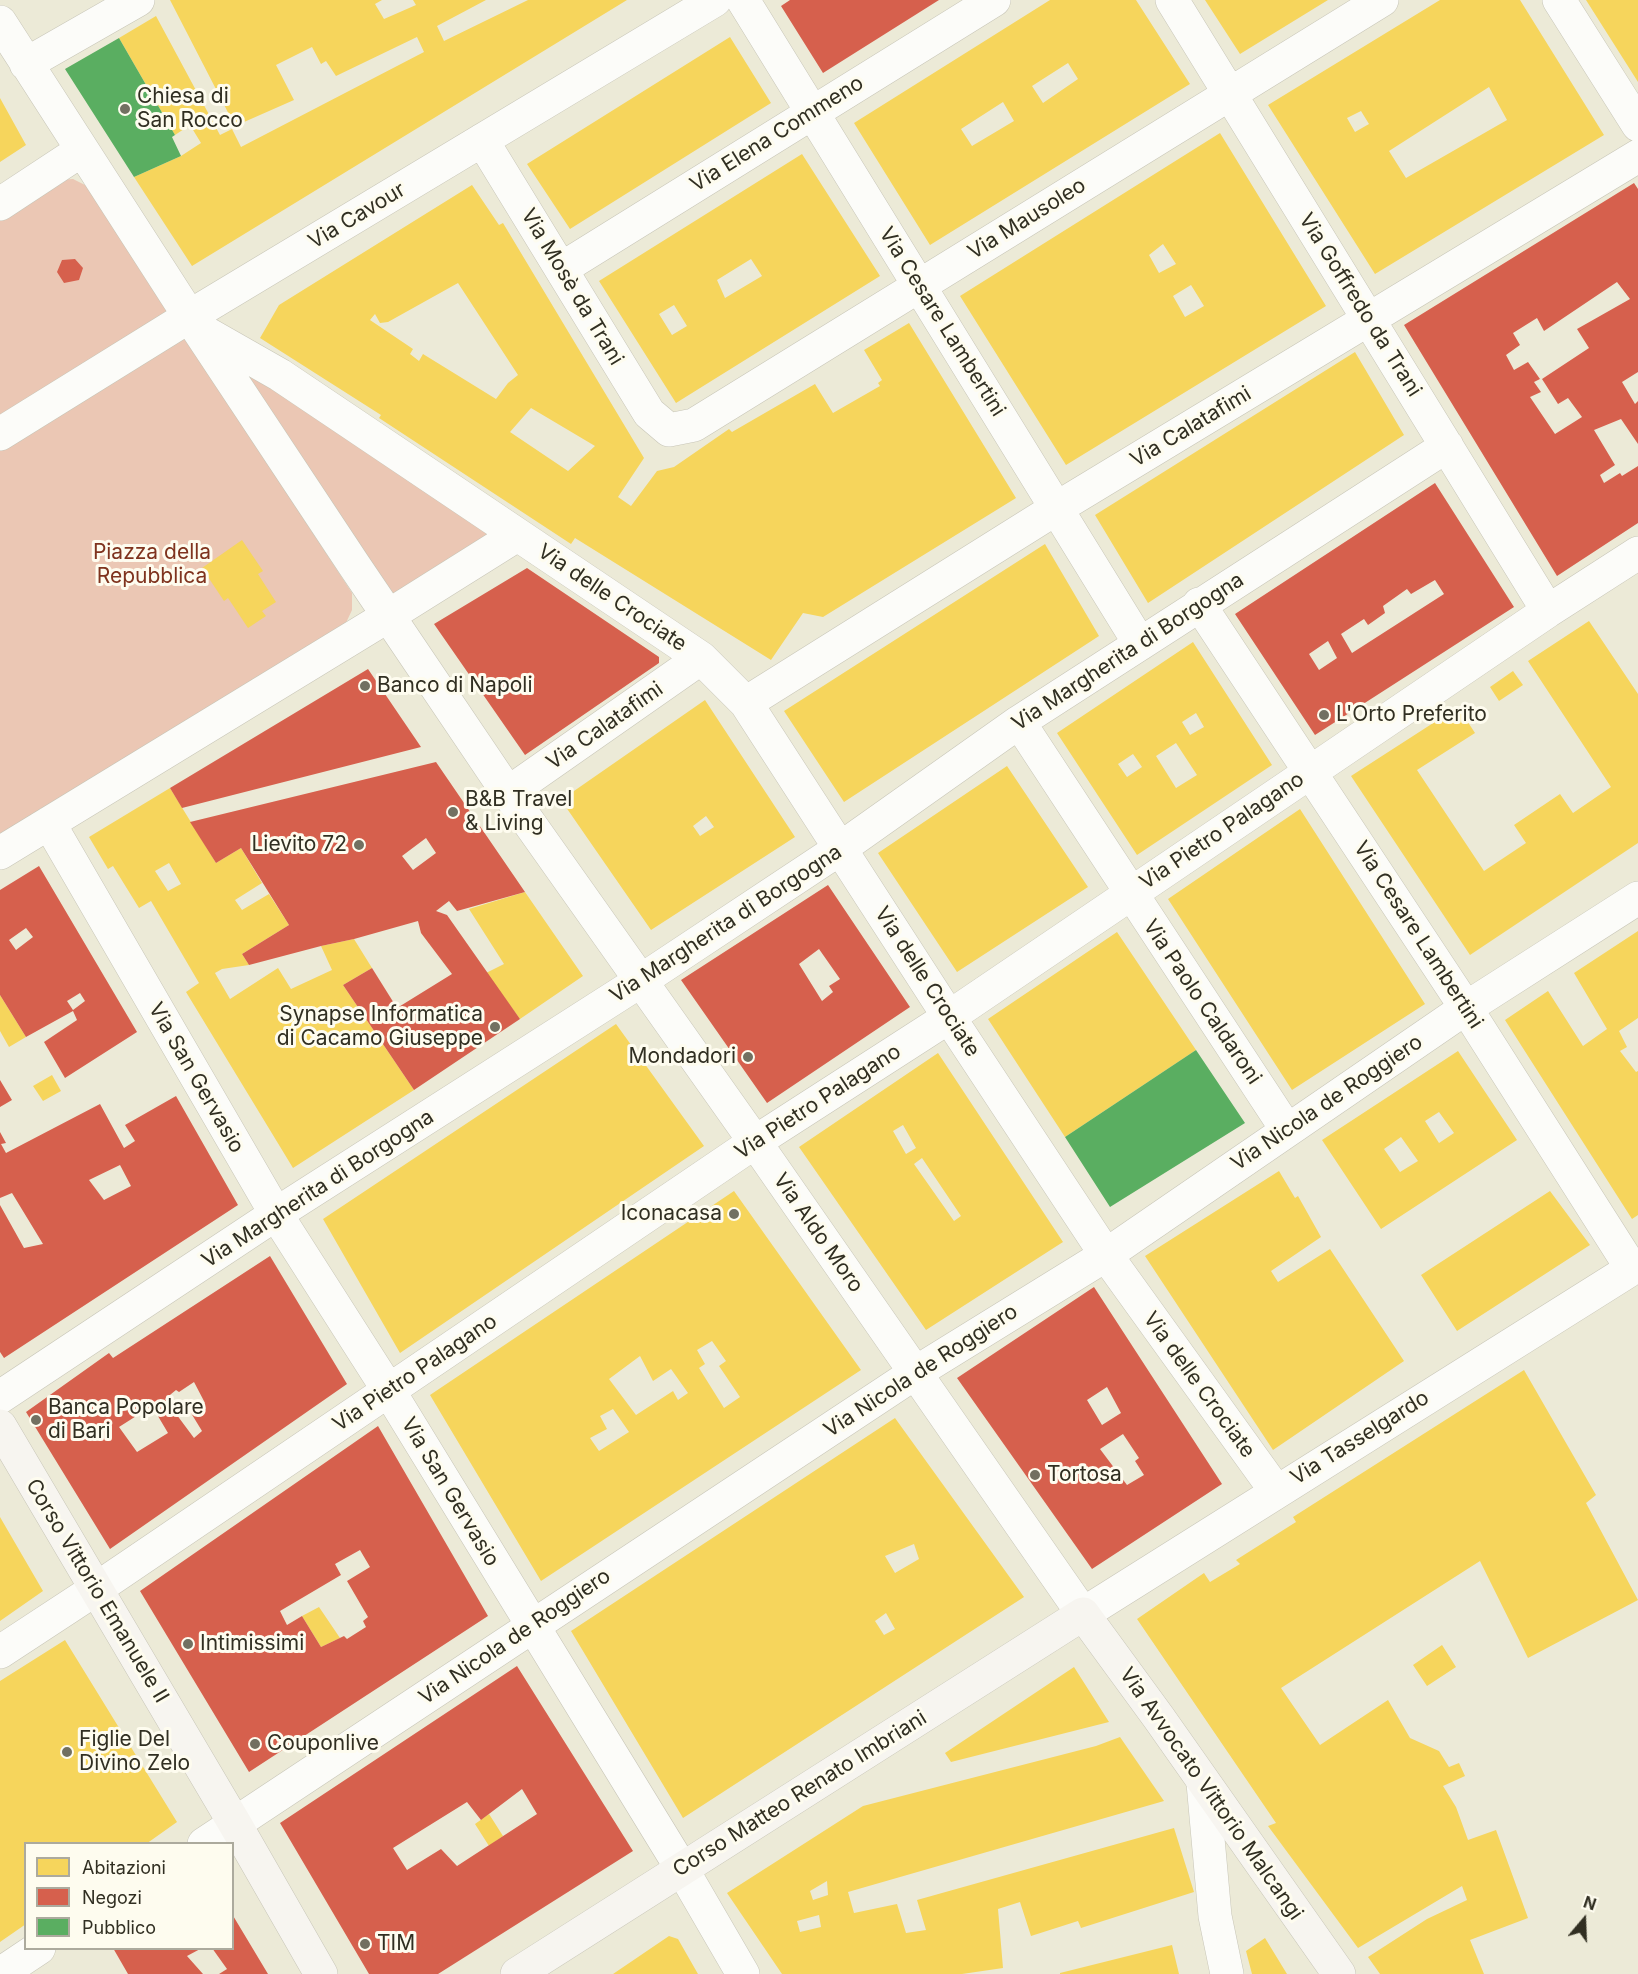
<!DOCTYPE html>
<meta charset="utf-8">
<style>
body{margin:0}
#map{position:relative;width:1638px;height:1974px;overflow:hidden;background:#ecead7;font-family:Inter,sans-serif}
canvas{display:block}
.legend{position:absolute;left:24px;top:1842px;width:210px;height:108px;box-sizing:border-box;background:#fefcef;border:2px solid #acaa9d;margin:0;padding:8px 10px;list-style:none;font-size:18px;color:#312f22}
.legend li{display:flex;align-items:center;gap:12px;height:30px}
.legend b{width:30px;border:2px solid #acaa9d}
.north{position:absolute;left:1554px;top:1890px;width:60px;height:60px;-webkit-text-stroke:4px #fefcef;paint-order:stroke;rotate:19deg;font-size:16px;font-weight:700;line-height:24px;text-align:center;color:#312f22}
.north::after{content:'';display:block;margin:auto;width:21px;height:27px;background:#312f22;clip-path:polygon(50% 0,100% 100%,50% 72%,0 100%)}
</style>
<div id="map">
<canvas width="1638" height="1974"></canvas>
<ul class="legend">
<li><b style="height:16px;background:#f6d55c"></b>Abitazioni</li>
<li><b style="height:16px;background:#d6604d"></b>Negozi</li>
<li><b style="height:16px;background:#5aae61"></b>Pubblico</li>
</ul>
<div class="north">N</div>
</div>
<script>
const context = document.querySelector('canvas').getContext('2d');
context.lineJoin = 'round';
function fillPath(path, color) { context.fillStyle = color; context.fill(path, 'evenodd'); }
function strokePath(path, color, width, dash) { context.strokeStyle = color; context.lineWidth = width; context.lineCap = dash ? 'butt' : 'round'; context.setLineDash(dash || []); context.stroke(path); }
function drawText(font, color, halo, rows, align = 'center') {
  context.font = font + ' Inter,sans-serif'; context.lineWidth = 6; context.setLineDash([]); context.textBaseline = 'middle'; context.strokeStyle = halo; context.fillStyle = color; for (const [text, x, y, turn = 0] of rows) {
    context.save(); context.translate(x, y); context.rotate((+turn || 0) * Math.PI / 180); context.textAlign = isNaN(turn) ? turn : align; if (halo) context.strokeText(text, 0, 0); context.fillText(text, 0, 0); context.restore();
  }
}
const green = new Path2D(`
 M73 179 87 186 352 593V610L345 625 0 835V219L60 180Z
 M253 374 494 537 391 602 240 376Z`);
const homes = new Path2D(`
 M170 0H382L375 4 384 19 416 5 413 0H486L437 26 444 41 528 0H627L192 266 134 177 181 156 201 143 190 125 175 135 119 38 156 16 220 135 232 129 241 147 424 52 417 37 336 76 326 61 321 64 312 47 276 65 294 100 235 126Z
 M1050 0H1136L1190 84 930 245 854 123ZM1068 63 1078 79 1043 103 1032 86ZM1003 102 1014 121 972 146 961 129Z
 M1205 0H1328L1240 54Z
 M1440 0H1520L1604 135 1375 274 1268 105ZM1489 87 1507 120 1406 178 1389 151ZM1361 111 1369 124 1355 132 1347 118Z
 M1586 0H1638V82Z
 M730 37 771 103 570 229 527 164Z
 M0 98 26 145 0 162Z
 M1220 133 1326 306 1066 465 960 296ZM1163 244 1176 264 1159 273 1149 255ZM1191 285 1204 306 1185 317 1173 296Z
 M802 154 880 276 676 403 599 281ZM751 259 762 276 725 298 717 280ZM674 305 687 326 672 335 659 314Z
 M472 185 499 225 503 223 644 458 618 497 631 506 657 471 674 467 729 429 732 432 815 384 833 413 880 386 878 383 882 380 864 350 909 323 1016 498 823 617 803 613 771 660 575 538 571 544 379 418 381 415 260 338 279 305ZM458 283 518 375 508 383 496 399 423 354 419 361 410 354 413 349 370 320 375 314 380 323 388 322ZM531 408 595 446 568 471 510 432Z
 M1355 352 1404 435 1148 603 1095 515Z
 M242 540 263 571 258 574 276 602 262 611 266 616 248 628 228 598 224 601 202 568Z
 M1045 544 1099 636 844 802 784 711Z
 M1589 621 1638 694V843L1470 955 1351 776 1458 707 1475 733 1417 770 1484 871 1526 843 1514 825 1560 794 1573 813 1611 787 1528 661Z
 M1193 642 1272 765 1137 855 1057 733ZM1196 713 1204 727 1190 735 1182 722ZM1176 743 1197 775 1176 788 1156 756ZM1133 754 1142 767 1127 777 1118 764Z
 M1513 671 1523 685 1499 701 1490 687Z
 M705 700 795 837 651 930 561 800ZM706 816 714 827 700 836 693 826Z
 M1007 766 1088 887 957 972 878 853Z
 M170 788 216 863 241 848 262 883 235 900 242 910 269 894 289 925 242 954 249 965 222 969 215 973 230 999 278 968 291 989 332 970 321 946 354 939 372 968 343 985 414 1090 293 1168 186 992 199 983 151 901 139 908 113 866 108 869 89 837ZM169 863 181 884 168 891 155 871Z
 M1300 809 1425 1004 1292 1090 1168 899Z
 M525 892 583 976 520 1019 486 973 504 964 469 909Z
 M1638 931V1018L1619 1031 1627 1047 1620 1051 1636 1072 1638 1071V1215L1632 1219 1505 1020 1548 991 1583 1046 1607 1029 1574 973Z
 M1117 932 1196 1050 1065 1137 988 1019Z
 M0 995 26 1037 9 1047 0 1031Z
 M616 1024 704 1146 400 1353 323 1219Z
 M1458 1051 1517 1140 1381 1229 1322 1140ZM1439 1112 1454 1133 1439 1143 1425 1121ZM1401 1137 1418 1161 1400 1172 1384 1149Z
 M938 1053 1063 1242 926 1330 799 1147ZM903 1125 916 1148 906 1154 893 1131ZM922 1158 961 1216 954 1221 914 1164Z
 M52 1075 61 1091 43 1101 33 1086Z
 M1279 1171 1295 1198 1298 1196 1321 1237 1271 1271 1278 1282 1330 1249 1404 1361 1273 1450 1145 1256Z
 M734 1191 861 1370 541 1581 430 1395ZM712 1341 726 1361 719 1366 740 1397 724 1408 699 1368 705 1364 697 1350ZM640 1356 653 1381 671 1369 688 1393 678 1400 673 1391 636 1415 609 1379ZM613 1409 629 1432 599 1451 590 1438 607 1429 600 1416Z
 M1550 1191 1590 1245 1457 1331 1421 1275Z
 M1524 1370 1596 1495 1586 1503 1638 1600 1528 1658 1480 1561 1281 1688 1320 1745 1388 1700 1410 1738 1439 1751 1449 1767 1459 1763 1465 1776 1443 1786 1456 1807 1468 1840 1496 1830 1528 1918 1470 1940 1484 1974H1380L1368 1957 1427 1919 1467 1900 1462 1886 1358 1948 1268 1826 1276 1823 1137 1619 1204 1573 1210 1582 1240 1564 1236 1560 1296 1522 1293 1517Z
 M895 1418 1024 1597 683 1818 571 1631ZM914 1544 919 1559 895 1573 885 1556ZM886 1613 895 1629 884 1635 875 1621Z
 M0 1517 43 1591 0 1621Z
 M319 1607 340 1638 321 1647 302 1616Z
 M65 1640 177 1822 146 1844H26V1924L0 1942V1681Z
 M1442 1645 1456 1667 1427 1686 1413 1665Z
 M1074 1667 1109 1722 951 1762 945 1753Z
 M1120 1737 1164 1801 848 1892 854 1913 897 1904 906 1933 926 1930 917 1900 1174 1828 1194 1892 1081 1928 1078 1921 1031 1936 1020 1902 998 1909 1003 1968 962 1974H782L727 1893 863 1806 1096 1746ZM827 1881 828 1895 813 1900 810 1891ZM819 1915 821 1927 800 1932 797 1921Z
 M489 1814 503 1836 489 1846 475 1824Z
 M669 1936 678 1939 698 1974H613Z
 M1265 1938 1287 1974H1252L1246 1951Z
 M1172 1945 1179 1974H1060V1973Z`);
const shops = new Path2D(`
 M790 0H939L823 73 781 6Z
 M1634 183 1638 189V372L1622 382 1635 404 1638 401V444L1621 419 1594 430 1615 465 1600 475 1604 483 1620 473 1622 476 1638 466V523L1557 576 1404 325ZM1617 282 1630 299 1577 329 1589 348 1542 379 1558 404 1568 398 1582 417 1555 434 1530 397 1541 392 1534 382 1540 379 1528 362 1514 370 1506 355 1520 345 1513 333 1537 318 1544 331Z
 M75 259 83 268 79 280 64 283 57 272 62 260Z
 M1435 483 1514 607 1315 735 1235 614ZM1435 580 1444 594 1352 653 1341 634 1364 619 1368 625 1385 613 1383 606 1407 589 1411 594ZM1328 641 1337 658 1319 670 1309 654Z
 M527 568 659 657V663L525 755 434 624Z
 M368 669 421 747 182 808 170 788Z
 M436 762 525 892 457 911 449 901 436 911 447 915 520 1019 414 1090 343 985 372 968 397 1008 452 974 421 933 418 921 354 939 321 946 249 965 242 954 289 925 241 848 216 863 190 822ZM426 838 436 853 413 870 402 856Z
 M39 866 137 1032 65 1078 44 1042 77 1020 73 1011 26 1037 0 995V890ZM26 928 33 937 16 950 9 940ZM80 993 85 1001 73 1010 67 1001Z
 M828 885 910 1007 767 1103 681 980ZM819 949 840 979 829 986 833 992 822 1001 799 964Z
 M0 1080 12 1100 0 1107Z
 M176 1096 238 1205 4 1358 0 1352V1205L24 1248 43 1244 12 1193 0 1198V1132L6 1143 1 1144 6 1153 100 1104 124 1148 135 1141 125 1125ZM120 1165 131 1186 104 1200 89 1180Z
 M270 1256 347 1384 110 1549 26 1412 109 1353 113 1358ZM194 1382 205 1403 191 1413 202 1431 194 1438 165 1399 176 1390 179 1392ZM152 1406 168 1433 137 1452 119 1427Z
 M1094 1287 1222 1484 1092 1569 957 1378ZM1107 1387 1121 1413 1102 1425 1087 1400ZM1123 1434 1139 1458 1135 1461 1144 1475 1127 1485 1100 1449Z
 M378 1426 488 1616 249 1772 140 1591ZM360 1550 370 1567 347 1581 368 1617 363 1621 366 1627 347 1639 344 1636 321 1647 302 1616 287 1625 280 1611 341 1575 335 1564Z
 M517 1666 633 1851 438 1974H369L280 1823ZM522 1789 537 1814 457 1866 441 1849 407 1870 393 1848 467 1802 481 1820Z
 M232 1914 268 1974H219L227 1969 212 1948H232Z
 M113 1948H202L187 1956 203 1974H128Z`);
const public = new Path2D(`
 M119 38 175 135 172 137 181 156 134 177 65 69Z
 M1196 1050 1245 1123 1110 1207 1065 1137Z`);
const street = new Path2D(`
 M743 0 1140 644
 M1172 0 1548 611
 M1559 0 1638 125
 M0 22 197 328 354 565 508 793 755 1142 1083 1614 1638 1265
 M26 64 138 0
 M482 140 649 413 669 430 694 425 1382 0
 M0 204 82 150
 M561 269 994 0
 M201 330 280 375 701 658 746 703 949 1017 1106 1255 1276 1491
 M0 434 190 316 715 0
 M1199 604 1466 1008 1632 1269
 M746 703 1057 508 1638 156
 M1019 722 1287 1130
 M508 793 701 658
 M49 823 276 1214 389 1391 682 1869 743 1974
 M0 853 388 616 517 535
 M0 1397 276 1214 642 980 841 848 1019 722 1447 446
 M0 1652 96 1589 755 1142 949 1017 1548 611 1638 553
 M1203 1783 1215 1916 1227 1974
 M204 1844 915 1373 1106 1255 1466 1008 1638 898
 M0 1974 39 1948`);
const secondary = new Path2D(`
 M0 1426 235 1824 321 1974
 M517 1974 1083 1614 1159 1718 1339 1974`);
const markers = [
 [125,109,6,"#727061"],
 [365,686,6,"#727061"],
 [1324,715,6,"#727061"],
 [453,812,6,"#727061"],
 [359,845,6,"#727061"],
 [495,1027,6,"#727061"],
 [748,1057,6,"#727061"],
 [734,1214,6,"#727061"],
 [36,1420,6,"#727061"],
 [1035,1475,6,"#727061"],
 [188,1644,6,"#727061"],
 [255,1744,6,"#727061"],
 [67,1752,6,"#727061"],
 [365,1944,6,"#727061"]
];
const poiNames = [
 ["Chiesa di",137,97],
 ["San Rocco",137,121],
 ["Banco di Napoli",377,686],
 ["L'Orto Preferito",1336,715],
 ["B&B Travel",465,800],
 ["& Living",465,824],
 ["Lievito 72",347,845,"right"],
 ["Synapse Informatica",483,1015,"right"],
 ["di Cacamo Giuseppe",483,1039,"right"],
 ["Mondadori",736,1057,"right"],
 ["Iconacasa",722,1214,"right"],
 ["Banca Popolare",48,1408],
 ["di Bari",48,1432],
 ["Tortosa",1047,1475],
 ["Intimissimi",200,1644],
 ["Figlie Del",79,1740],
 ["Divino Zelo",79,1764],
 ["Couponlive",267,1744],
 ["TIM",377,1944]
];
const streetNames = [
 ["Via Elena Commeno",777,134,-32],
 ["Via Cavour",357,216,-31],
 ["Via Mausoleo",1027,219,-32],
 ["Via Mosè da Trani",572,287,59],
 ["Via Goffredo da Trani",1360,305,58],
 ["Via Cesare Lambertini",942,322,58],
 ["Via Calatafimi",1191,427,-31],
 ["Via delle Crociate",612,598,34],
 ["Via Margherita di Borgogna",1128,652,-33],
 ["Via Calatafimi",605,726,-35],
 ["Via Pietro Palagano",1222,831,-34],
 ["Via Margherita di Borgogna",726,924,-33],
 ["Via Cesare Lambertini",1418,935,57],
 ["Via delle Crociate",927,982,57],
 ["Via Paolo Caldaroni",1202,1002,56],
 ["Via San Gervasio",196,1078,60],
 ["Via Pietro Palagano",818,1102,-33],
 ["Via Nicola de Roggiero",1327,1103,-34],
 ["Via Margherita di Borgogna",318,1189,-33],
 ["Via Aldo Moro",818,1233,55],
 ["Via Nicola de Roggiero",921,1371,-33],
 ["Via Pietro Palagano",415,1373,-34],
 ["Via delle Crociate",1199,1385,54],
 ["Via Tasselgardo",1360,1438,-32],
 ["Via San Gervasio",450,1492,59],
 ["Corso Vittorio Emanuele II",97,1591,59],
 ["Via Nicola de Roggiero",515,1637,-34],
 ["Corso Matteo Renato Imbriani",800,1794,-32],
 ["Via Avvocato Vittorio Malcangi",1211,1794,55]
];
const parkNames = [
 ["Piazza della",152,553],
 ["Repubblica",152,577]
];
fillPath(green, '#ebc7b4');
fillPath(homes, '#f6d55c');
fillPath(shops, '#d6604d');
fillPath(public, '#5aae61');
strokePath(street, '#c7c5b7', 34);
strokePath(secondary, '#c7c5b7', 34);
strokePath(street, '#fcfcf9', 33);
strokePath(secondary, '#f7f5f0', 33);
for (const [x, y, r, color] of markers) { const dot = new Path2D(); dot.arc(x, y, r, 0, 2 * Math.PI); context.fillStyle = color; context.fill(dot); strokePath(dot, '#fefcef', 2); }
drawText('21px', '#312f22', '#fefcef', poiNames, 'left');
drawText('21px', '#312f22', '#fefcef', streetNames);
drawText('21px', '#7f331e', '#fefcef', parkNames);
</script>
